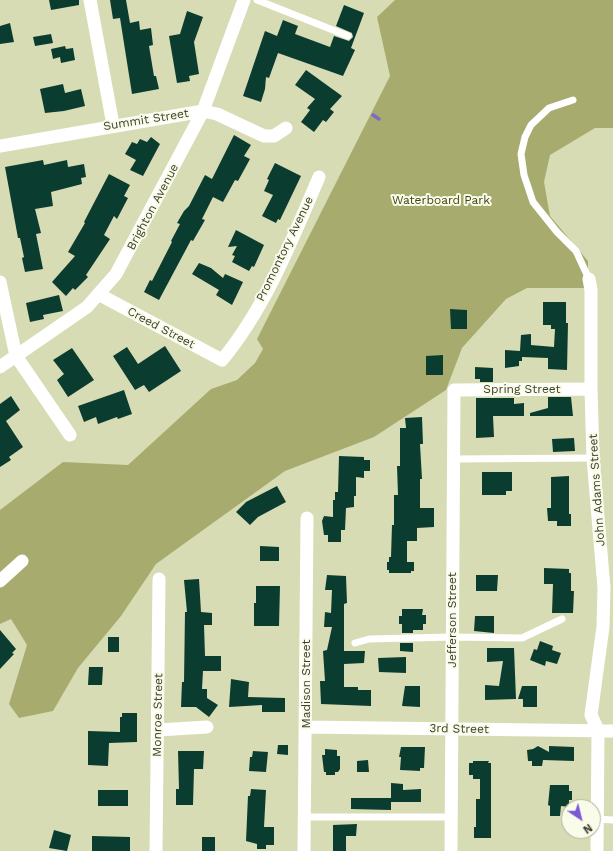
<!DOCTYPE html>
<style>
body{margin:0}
#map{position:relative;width:613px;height:851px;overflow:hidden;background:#d8dcb5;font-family:"Work Sans",sans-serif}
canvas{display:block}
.north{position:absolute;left:561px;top:799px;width:40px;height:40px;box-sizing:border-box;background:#f9fce8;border:1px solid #aeb09e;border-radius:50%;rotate:145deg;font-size:11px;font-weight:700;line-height:16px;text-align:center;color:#3d3f2f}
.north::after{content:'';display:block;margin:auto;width:14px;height:18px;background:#7b59d3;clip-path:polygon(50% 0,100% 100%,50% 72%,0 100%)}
</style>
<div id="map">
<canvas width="613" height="851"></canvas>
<div class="north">N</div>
</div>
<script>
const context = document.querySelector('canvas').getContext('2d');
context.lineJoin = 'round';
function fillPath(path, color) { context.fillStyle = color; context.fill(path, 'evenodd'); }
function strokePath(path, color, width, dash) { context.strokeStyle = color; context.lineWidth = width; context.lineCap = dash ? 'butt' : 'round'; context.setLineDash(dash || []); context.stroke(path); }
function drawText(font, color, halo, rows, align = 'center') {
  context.font = font + ' "Work Sans",sans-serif'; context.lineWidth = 4; context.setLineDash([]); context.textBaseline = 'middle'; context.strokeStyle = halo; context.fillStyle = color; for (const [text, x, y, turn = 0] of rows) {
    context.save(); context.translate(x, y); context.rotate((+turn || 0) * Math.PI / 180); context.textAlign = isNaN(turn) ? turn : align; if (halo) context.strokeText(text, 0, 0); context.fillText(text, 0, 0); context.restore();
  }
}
const green = new Path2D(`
 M395 0H613V128H595L550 155 544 182 550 216 588 261V288H527L506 299 462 348 446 390 374 437 285 471 156 564 121 616 78 668 53 711 19 718 9 704 27 645 11 619 0 624V510L63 462 128 465 211 389 237 380 255 363 263 349 257 339 390 76 377 17Z`);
const stream = new Path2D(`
 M373 115 379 119`);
const building = new Path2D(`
 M49 0H79V5L51 10Z
 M110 0H126L130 23 139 21 140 30 151 28 153 45 149 46 154 76H156L159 89 132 94 120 18 113 19Z
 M344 5 364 13 351 48 355 50 343 76 278 53 269 78 266 77 265 89 261 102 243 96 265 31 277 36 283 20 298 26 295 34 330 47 334 36 349 41 353 37 352 33 336 26Z
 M187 11 203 17 194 42 199 74 189 76 190 81 177 83 169 36 180 34Z
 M10 23 14 42 0 44V26Z
 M51 34 53 43 35 46 33 37Z
 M65 46 66 49 73 48 75 60 61 63 60 57 53 59 51 49Z
 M306 70 342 96 330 109 334 112 326 122 323 120 314 132 301 122 310 110 307 108 315 99 295 85Z
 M63 84 65 93 81 89 85 106 64 111 45 113 40 89Z
 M234 135 251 145 244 156 250 159 238 181 235 180 223 202 213 197 202 219 205 220 193 241 191 240 159 300 144 292 150 280 152 281 172 242 171 241 180 224 177 223 184 211 189 206 205 175 212 179Z
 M151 137 160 144 143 176 130 170 136 160 125 154 132 142 137 144 140 139 147 142Z
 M43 160 44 165 67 160 68 167 84 164 86 177 81 178 82 184 51 192 53 206 35 209 41 233 36 234 43 269 25 272 22 258 24 257 20 238H18L5 167Z
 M275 163 301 176 280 220 278 219 276 223 262 216 273 195 264 191 269 180 267 179Z
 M109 174 130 185 124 196 128 198 117 219 114 216 104 235 110 239 86 275 88 277 75 290 73 288 66 296 52 282 75 256 68 252 85 223 84 222Z
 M236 230 264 245 254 267 252 266 249 271 232 262 235 256 232 255 237 246 228 247Z
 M199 263 211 268 223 278 225 274 243 282 232 305 216 295 219 290 192 274Z
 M59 295 63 311 43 315 44 319 30 322 26 303Z
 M543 302H566V323H568L567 370 548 369V358L522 357V361H519V366L505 368V350L520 351 521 335 531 334V345L554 347 555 329H551V325H543Z
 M450 309 467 310V329H451Z
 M165 346 181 371 149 392 144 385 135 390 113 356 127 347 138 364Z
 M72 348 94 380 68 397 57 380 64 374 53 360Z
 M443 355V375H426V356Z
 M475 367 493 368V382H480V379H475Z
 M124 390 132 414 118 419 117 417 98 424 96 417 84 422 78 406Z
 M11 396 20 410 6 421 23 447 9 457 11 460 0 467V404Z
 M548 397H571L573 416H530V413L548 408Z
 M476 398H514V404L524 403V416H493L494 437 476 438Z
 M422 417 423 444H420L422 479H420V508H434V527L417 528V541H407V562H414V571H411V573H389V570H387V562H389V557H391L392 525H394V495H398L397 466H400V428H406L405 418Z
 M574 438 575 451 553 452 552 439Z
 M339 456 364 457V460H370V471H364V478L356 477V496H354V507L346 508 345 530H341V542H328V535H324L322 521 324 516 333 517V500H335V492H338Z
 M482 472H512V491H506V495H482Z
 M569 476V514H571V526H557V521H548L547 508H551V477Z
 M277 486 286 502 258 517 250 525 236 512 246 502Z
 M260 546 279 547V561H260Z
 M544 568 569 569V573H571V591H574L573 613H552L553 584H544Z
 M327 575 346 576 347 603 344 604V651H365L364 663 344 664V687H358V690H371V706L321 704 320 681H325L323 651 327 650 332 627H324L325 612 331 613 332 590H325Z
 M476 575H498L497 591H476Z
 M199 579 201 612 212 613V625H204L205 656H221V671H203L202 689H207V698L218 705 209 717 196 707H181L182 682H184L185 612H187L184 580Z
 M256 586H280L279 626H254V603H256Z
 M402 609H423L422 615H426V624H423V630H413V633H402V624H399V616H402Z
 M475 616H494V633L474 631Z
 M0 630 16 649 12 653 14 654 0 669Z
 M108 637H119V652H108Z
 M540 641 553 646 552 650 561 653 557 664 546 661 545 666 530 660 534 649 537 650Z
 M400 643H413V652L400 651Z
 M487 648H514L516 699 485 700V685L499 686 503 661 487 662Z
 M406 657V673L379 672 378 658Z
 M89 667H103L102 685H88Z
 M231 679 249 682 248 697 285 698V712H262V705L229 707Z
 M405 686H420V707L402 706Z
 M522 686H537V707H523V699H518Z
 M122 713H137V742L109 743 108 766 88 765V731L120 732V717H122Z
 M278 745H288V755L277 754Z
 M538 746 549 752V746L574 747V761L543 760 542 766H532V761H528L527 750 533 749Z
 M401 747H425L424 768H420V771L400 770 401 757H399Z
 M325 749 337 750V756H340V769L338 772H335V775H326V772H324L322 755H325Z
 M178 751H204L203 769H194L193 805H176V789H179Z
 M253 751 268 752 266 772 249 771 250 757H252Z
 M368 760 369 772H357V761Z
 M473 761H489L488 763H491V838H474V827H476V799H480V779H473V775H469V763H473Z
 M391 783 403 784V790L421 789V802H391V810L351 809V798H391Z
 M550 785H569V791H572V800H569V807L561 806 560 816H550V806L548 805Z
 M251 789 266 790 264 827H274V845H266V849H257V844L246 841 248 796H250Z
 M98 790H128V806H98Z
 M357 824 356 836H346V851H333V825Z
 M54 830 71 835 67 851 49 848Z
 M92 836 130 837V851H92Z
 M202 837H215V851H202Z`);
const service = new Path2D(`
 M257 0 348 36
 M573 100 549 108 531 125 525 137 521 154 524 175 533 202 557 232 576 251 589 279
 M453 459 593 458
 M355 643 369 639 452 637 522 638 562 619
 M304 817H451
 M597 819 613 820`);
const minor = new Path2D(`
 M90 0 113 125
 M0 146 203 111 217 114 264 136H274L286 128
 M589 279 591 290V389L593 458 604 588 603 627 591 715 598 730 597 851
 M0 282 16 356 70 435
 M100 295 222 360C266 307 292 240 319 177
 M0 367 87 307 116 274 203 111 244 0
 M0 581 22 561
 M305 727 613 731
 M158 730 207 727
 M156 851 159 579
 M304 851 307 518
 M451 851 454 390 591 389`);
const streetNames = [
 ["Summit Street",146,120,-9],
 ["Brighton Avenue",153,207,-62],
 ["Promontory Avenue",285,249,-64],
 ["Creed Street",161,328,28],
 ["Spring Street",522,389],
 ["John Adams Street",597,490,-94],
 ["Jefferson Street",452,620,-90],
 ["Madison Street",306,684,-90],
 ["Monroe Street",158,715,-89],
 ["3rd Street",459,729,1]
];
const parkNames = [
 ["Waterboard Park",441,200]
];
fillPath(green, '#a7ac6e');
strokePath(stream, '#7f6ac6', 3.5);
fillPath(building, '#0b3c30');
strokePath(service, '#fff', 7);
strokePath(minor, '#fff', 13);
drawText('12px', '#3d3f2f', '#f9fce8', streetNames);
drawText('12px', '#424416', '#f9fce8', parkNames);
</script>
